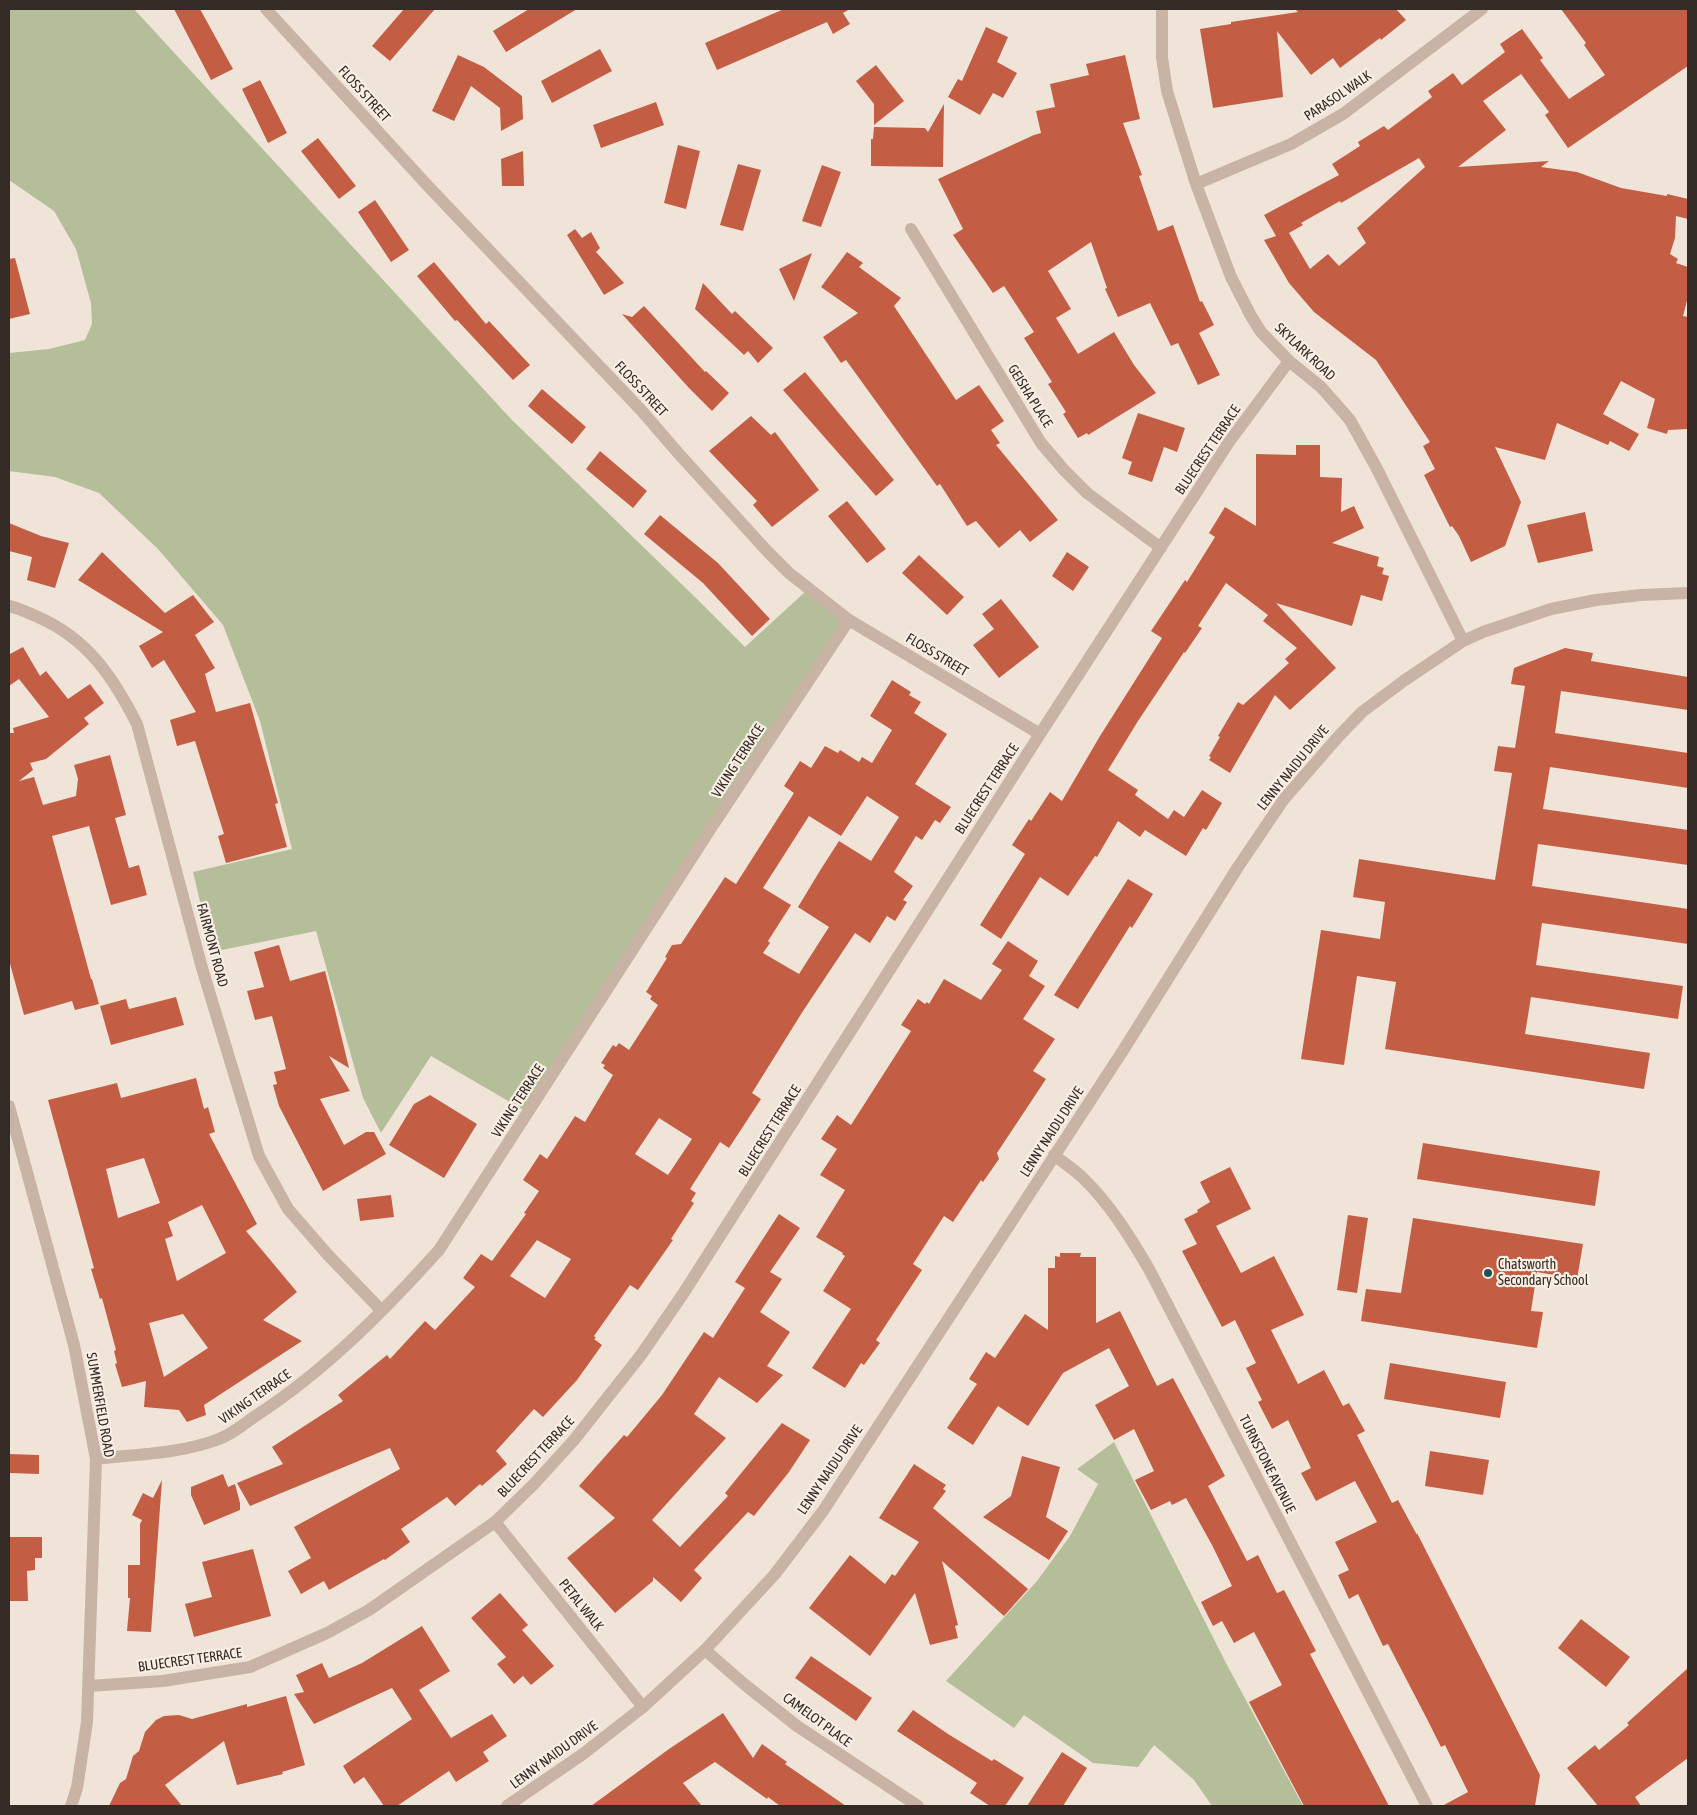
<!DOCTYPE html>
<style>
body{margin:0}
#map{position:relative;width:1697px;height:1815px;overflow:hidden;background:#f0e4d9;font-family:"Asap Condensed",sans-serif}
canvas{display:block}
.frame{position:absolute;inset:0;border:10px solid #342a26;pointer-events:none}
</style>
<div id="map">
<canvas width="1697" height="1815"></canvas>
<div class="frame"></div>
</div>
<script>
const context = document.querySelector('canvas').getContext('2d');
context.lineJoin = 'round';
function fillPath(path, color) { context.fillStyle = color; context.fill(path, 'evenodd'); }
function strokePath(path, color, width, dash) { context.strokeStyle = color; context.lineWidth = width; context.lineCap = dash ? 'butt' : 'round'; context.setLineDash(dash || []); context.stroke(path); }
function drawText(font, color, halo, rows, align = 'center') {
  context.font = font + ' "Asap Condensed",sans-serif'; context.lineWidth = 4.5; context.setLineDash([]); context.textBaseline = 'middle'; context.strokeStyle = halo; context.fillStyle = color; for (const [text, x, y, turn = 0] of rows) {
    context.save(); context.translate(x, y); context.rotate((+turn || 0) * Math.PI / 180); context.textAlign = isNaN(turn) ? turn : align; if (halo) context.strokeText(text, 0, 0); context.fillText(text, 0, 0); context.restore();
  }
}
const green = new Path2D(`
 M9 9H134L511 419 697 599 745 647 806 591 848 620 527 1112 431 1056 381 1133 363 1098 316 931 212 952 193 872 292 849 260 721 223 625 158 549 99 493 55 477 9 471V353L49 349 85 340 92 324 91 303 76 249 54 211 9 180Z
 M1114 1442 1227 1665 1303 1806H1212L1194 1780 1154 1745 1138 1767 1093 1763 1024 1715 1014 1728 946 1681 1037 1581 1070 1536 1098 1484 1077 1469Z`);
const building = new Path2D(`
 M174 9H200L233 69 211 80Z
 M404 9H435L390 61 372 46Z
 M529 9H577L506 52 493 31Z
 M784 9H850L843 13 850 24 833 34 827 22 717 70 705 43Z
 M1295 9H1396L1406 20 1381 40 1380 38 1340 68 1333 58 1311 75 1277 31 1283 97 1213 108 1200 29 1231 24V22L1298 12Z
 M1561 9H1688V66L1568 148 1545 115 1549 112 1521 74 1483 101 1506 130 1458 167 1549 161 1541 167 1577 172 1621 188 1667 196V194L1688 199V219L1676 216 1675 238 1670 254 1678 259 1676 263 1688 267V297L1683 316 1688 317V429L1668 430 1667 434 1647 428 1655 399 1621 381 1603 414 1639 434 1629 451 1610 441 1608 445 1557 423 1545 460 1495 447 1521 502 1505 546 1471 562 1459 536 1452 526 1450 527 1424 475 1435 469 1423 446 1430 442 1376 360 1314 312 1289 283 1264 240 1276 236 1264 215 1339 175 1332 164 1360 146 1358 142 1384 126 1388 130 1432 97 1428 91 1453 73 1462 85 1505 52 1500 44 1522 29 1543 58 1540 60 1569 99 1605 75 1584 45 1586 43ZM1419 158 1425 167 1357 228 1366 243 1339 266 1328 254 1310 269 1289 233 1303 225 1301 223 1340 201 1341 203Z
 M986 27 1008 37 997 62 1017 73 1003 98 993 93 980 115 948 97 958 79 962 81Z
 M600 49 612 71 552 103 541 81Z
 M458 55 484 67 522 96 523 119 501 131 500 108 471 86 454 121 432 111Z
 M1125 55 1140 119 1123 123 1142 175 1139 176 1158 231 1173 225 1200 302 1202 301 1214 325 1199 333 1220 375 1198 385 1178 343 1171 346 1150 303 1118 317 1105 289 1107 288 1091 242 1048 271 1071 309 1056 318 1078 354 1114 332 1134 365 1156 393 1088 435 1087 433 1078 438 1063 414 1066 412 1048 384 1052 382 1024 338 1034 332 1004 286 993 293 953 235 963 229 938 179 1034 135 1041 133 1036 111 1055 107 1050 84 1089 75 1086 64Z
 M876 65 904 101 874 125V104L856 81Z
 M260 80 287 133 268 143 242 89Z
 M656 102 664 125 601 148 593 125Z
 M944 104 943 167 871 166V139H873L874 127 925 128 928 132Z
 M318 138 356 186 339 199 301 151Z
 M678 145 700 151 686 209 664 203Z
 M523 151 524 186H502L501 159Z
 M738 164 761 170 743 231 720 225Z
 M822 165 841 172 821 227 802 221Z
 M375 200 409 250 391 262 358 212Z
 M575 229 582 238 591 232 600 248 596 252 624 283 604 295 567 235Z
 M847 252 863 263 859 267 901 298 894 306 956 400 979 385 1004 421 991 430 1000 443 996 445 1058 520 1030 542 1020 530 999 548 976 521 967 526 940 484 937 486 846 360 841 363 823 337 858 313 821 287Z
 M812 253 794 301 779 269Z
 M15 258 30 314 9 319V259Z
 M434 262 486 324 489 321 530 365 513 380 457 320 455 321 417 276Z
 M703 283 732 314 735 311 773 348 758 363 748 351 744 355 695 309Z
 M644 306 705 372 706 371 729 393 712 411 689 388 622 314 632 317Z
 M805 372 894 480 876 496 783 390Z
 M542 389 586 427 572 444 528 406Z
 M1138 413 1185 428 1177 452 1164 447 1152 482 1128 474 1132 462 1122 458Z
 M751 416 771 435 775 432 819 490 772 527 753 505 757 501 709 451Z
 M1296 445H1320V477L1342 478 1341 512 1354 506 1364 528 1332 543 1379 557 1377 566 1384 568 1382 574 1389 576 1382 601 1361 595 1352 626 1276 603 1336 668 1290 710 1275 695 1230 773 1209 760 1211 757 1209 756 1220 737 1218 736 1238 702 1243 705 1289 663 1285 659 1297 648 1263 621 1268 615 1226 583 1198 626 1202 628 1185 653 1184 652 1138 721 1108 770 1138 790 1135 795 1168 819 1174 810 1184 817 1202 790 1222 803 1206 830 1203 828 1186 856 1145 830 1140 837 1118 821 1097 857 1095 856 1068 896 1040 877 1001 939 980 925 1025 854 1012 845 1029 819 1031 821 1050 792 1062 801 1100 736 1162 638 1151 631 1185 580 1187 582 1215 537 1209 533 1225 507 1256 526V454L1296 455Z
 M600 451 647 491 633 508 586 469Z
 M847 501 886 549 867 563 828 516Z
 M1585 512 1593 551 1538 563 1527 525Z
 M660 515 718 563 770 619 752 636 703 583 644 534Z
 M9 523 41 536 69 543 55 588 27 580 32 557 9 551Z
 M102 552 165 613 193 595 214 622 195 635 215 668 205 674 216 712 250 703 278 803 275 804 287 847 226 863 218 836 224 834 195 741 177 746 170 720 196 712 164 660 152 668 139 646 163 632 78 580Z
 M1067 552 1089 567 1073 591 1052 576Z
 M919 555 964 597 947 615 902 573Z
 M1001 599 1039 647 999 678 973 645 994 629 982 614Z
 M23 647 40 676 46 671 68 699 90 684 104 703 84 718 89 724 46 759 30 763 33 770 19 781 34 777 43 805 76 796 78 779 74 765 110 755 126 815 115 818 129 868 139 865 147 895 111 905 89 826 52 836 91 979H92L99 1004 75 1010 72 1001 24 1015 9 960V733H14L13 728 49 717 19 679 9 686 10 654Z
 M1565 648 1593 653 1591 661 1688 677V710L1561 691 1555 733 1688 753V788L1550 767 1543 809 1688 830V865L1538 844 1532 886 1688 909V944L1542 923 1536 965 1683 986 1678 1019 1531 997 1525 1034 1650 1053 1644 1089 1385 1049 1396 982 1357 976 1344 1065 1301 1059 1321 930 1380 939 1385 902 1353 897 1359 859 1495 880 1512 773 1494 771 1498 746 1515 748 1525 686 1511 684 1514 668Z
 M892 680 911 692 909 695 921 702 914 713 947 734 915 784 951 807 940 823 935 820 922 840 916 836 894 872 913 886 903 900 907 902 895 921 887 916 870 943 855 933 803 1011 752 1093 761 1099 729 1148 720 1142 690 1189 696 1193 691 1201 694 1203 671 1239 673 1240 638 1290 630 1285 594 1336 596 1338 594 1339 602 1345 577 1380 543 1417 534 1409 496 1451 507 1464 482 1486 480 1484 455 1506 447 1497 401 1529 410 1542 385 1560 384 1559 329 1590 324 1581 301 1594 288 1571 311 1558 294 1527 400 1469 390 1448 250 1506 237 1483 283 1464 272 1447 343 1401 338 1395 387 1355 390 1359 425 1321 435 1330 475 1287 463 1278 481 1254 492 1261 526 1214 524 1213 539 1191 523 1180 540 1154 547 1159 575 1116 585 1122 613 1075 603 1068 605 1065 601 1063 613 1045 616 1047 619 1043 629 1050 658 1005 650 999 652 996 646 992 667 958 665 957 672 945 681 944 725 877 736 884 794 793 784 786 800 761 811 768 825 746 838 753 840 750 859 762 862 757 872 763 892 730 870 716ZM867 796 899 817 871 861 839 841 821 869 798 907 829 927 799 974 763 953 770 943 768 941 791 905 763 888 809 816 841 836ZM659 1118 692 1139 668 1175 635 1154ZM537 1240 571 1259 545 1298 510 1276Z
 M1128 879 1153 894 1132 928 1130 926 1078 1009 1054 995Z
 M1008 941 1038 961 1029 976 1045 986 1023 1019 1055 1039 1033 1071 1046 1079 997 1153 999 1159 983 1182 981 1180 953 1222 944 1216 913 1264 922 1270 876 1340 880 1343 864 1365 861 1363 845 1388 812 1368 851 1309 823 1291 845 1256 842 1254 843 1253 816 1237 845 1190 820 1175 837 1149 821 1139 837 1115 851 1125 911 1031 901 1025 918 999 925 1004 927 1002 929 1004 944 979 981 1000 1002 970 992 964Z
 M279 945 290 981 325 971 335 1010 349 1068 329 1056 350 1091 320 1099 344 1145 366 1132H374L386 1154 323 1191 279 1106 273 1085 277 1084 274 1072 286 1069 272 1016 255 1020 247 991 264 987 254 952Z
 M176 997 184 1025 111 1045 100 1006 126 999 129 1009Z
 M196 1078 204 1109 208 1107 215 1132 209 1134 257 1224 246 1231 297 1292 263 1320 302 1341 204 1405 206 1415 187 1422 179 1410 144 1407 146 1381 122 1387 115 1364 117 1363 114 1351 116 1350 102 1298 100 1299 91 1269 94 1268 48 1100 117 1083 121 1098ZM144 1158 160 1203 118 1218 106 1169ZM202 1205 226 1253 177 1281 165 1239 173 1236 168 1222ZM183 1314 208 1348 164 1377 149 1323Z
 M430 1095 477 1124 444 1178 389 1145 414 1104Z
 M1423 1143 1600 1171 1595 1206 1417 1179Z
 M1230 1167 1251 1209 1216 1226 1241 1273 1274 1256 1304 1315 1271 1330 1298 1384 1324 1370 1343 1406 1349 1403 1365 1431 1357 1435 1392 1503 1398 1500 1417 1535V1533L1540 1775 1535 1806H1442L1468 1792 1445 1745 1441 1747 1427 1719 1388 1644 1383 1646 1358 1594 1349 1599 1338 1575 1349 1570 1335 1542 1377 1522 1355 1481 1316 1501 1301 1473 1311 1468 1288 1420 1272 1429 1258 1402 1262 1400 1246 1368 1256 1363 1235 1320 1222 1327 1182 1251 1197 1244 1184 1219 1198 1212 1197 1210 1210 1202 1200 1182Z
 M391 1195 394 1217 360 1221 357 1199Z
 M779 1214 800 1228 770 1272 782 1279 760 1312 790 1332 767 1366 783 1375 757 1403 719 1377 694 1414 726 1438 652 1520 680 1547 728 1496 725 1493 782 1423 810 1440 789 1472 754 1516 748 1512 694 1570 702 1578 681 1602 653 1577V1581L615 1613 567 1558 615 1518 579 1486 624 1435 627 1437 662 1395 704 1332 713 1338 745 1288 735 1282Z
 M1348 1215 1368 1218 1357 1293 1337 1290Z
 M1413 1218 1583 1244 1577 1279 1537 1272 1531 1311 1543 1312 1537 1348 1361 1321 1366 1289 1401 1293Z
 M1060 1253H1081L1080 1257H1096V1323L1120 1311 1157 1386 1173 1378 1225 1476 1208 1486 1247 1561 1258 1555 1277 1593 1284 1590 1316 1651 1310 1654 1389 1806H1304L1249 1702 1282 1685 1254 1632 1234 1643 1222 1621 1213 1626 1201 1602 1232 1586 1212 1545 1186 1498 1172 1505 1170 1501 1151 1510 1135 1480 1154 1471 1134 1429 1114 1440 1095 1405 1129 1386 1109 1348 1063 1373 1028 1426 998 1406 973 1445 947 1428 977 1384 969 1379 986 1352 995 1358 1025 1314 1048 1330V1268H1055V1256L1060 1257Z
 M1390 1363 1506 1382 1500 1418 1384 1399Z
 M1430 1451 1489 1460 1483 1495 1425 1486Z
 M9 1454 39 1455V1474L9 1473Z
 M1022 1456 1060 1467 1046 1517 1068 1531 1049 1560 983 1517 1011 1496Z
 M914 1464 946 1485 943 1489 946 1491 933 1508 1028 1589 1004 1616 942 1561 958 1625 955 1626 958 1638 930 1645 915 1593 870 1656 809 1608 850 1555 885 1584 892 1574 895 1576 919 1542 879 1518Z
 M223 1474 228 1487 235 1484 240 1503V1510L204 1525 191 1495V1487Z
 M162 1480 151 1632 127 1631 130 1598H128V1565H140V1524L142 1520 132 1515 143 1493 153 1498Z
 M9 1537H42V1558H35V1570L27 1571 28 1601H9Z
 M253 1549 271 1616 194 1637 185 1604 212 1597 202 1562Z
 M500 1593 528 1625 522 1630 554 1666 531 1685 523 1676 514 1684 497 1664 506 1657 471 1618Z
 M1581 1619 1630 1657 1606 1687 1558 1648Z
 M422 1626 450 1671 419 1690 451 1738 492 1714 507 1736 483 1752 489 1761 456 1782 449 1771 397 1806H384L364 1777 354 1784 343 1766 412 1719 392 1688 314 1724 294 1694 304 1692 296 1675 322 1663 329 1678 362 1663Z
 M811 1656 872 1698 856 1721 795 1678Z
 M1688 1668V1758L1635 1797 1641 1806H1598L1567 1768 1595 1745 1599 1750 1629 1725 1627 1723Z
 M286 1696 305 1765 282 1772 283 1774 237 1785 224 1741 165 1785 182 1806H109L120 1783 126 1779 133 1756 139 1751 145 1732 156 1720 164 1716 179 1715 192 1719 247 1704V1707Z
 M913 1710 948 1734 992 1761 994 1759 1024 1778 1005 1806H990L970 1793 977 1783 897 1731Z
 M723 1713 753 1758 762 1744 787 1762 785 1764 846 1806H780L768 1797 767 1799 715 1762 683 1783 702 1806H591L669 1749Z
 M1062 1752 1087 1768 1063 1806H1027Z`);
const minor = new Path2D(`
 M266 9 427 185 641 410 679 454 767 551 789 573 849 620 1040 734
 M1162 9V57L1167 91 1196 184 1231 277 1251 316 1261 332 1289 361 1321 387 1350 420 1376 467 1463 641
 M1196 184 1291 144 1343 114 1482 9
 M911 229 1041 443 1064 470 1087 493 1161 548
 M9 606C19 608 28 613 38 617 88 639 113 677 137 724L202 968 259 1156 288 1209 328 1255 381 1310
 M9 1106 74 1345 96 1459 87 1722 77 1788 71 1806
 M1054 1155C1063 1162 1073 1169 1082 1177 1110 1204 1131 1238 1150 1271L1427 1806
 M96 1459C137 1454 180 1454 219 1439 233 1434 245 1423 257 1415 326 1370 385 1310 439 1250L713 825 849 620
 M495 1522 643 1707
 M705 1650 744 1684 797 1726 918 1806
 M89 1686 163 1681 250 1667 327 1633 369 1610 495 1522 534 1484 574 1440 641 1355 683 1294 1040 734 1229 442 1289 361`);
const tertiary = new Path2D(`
 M507 1806 583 1754 643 1707 705 1650 775 1574 823 1511 1124 1049 1238 867 1284 799 1338 737 1362 712 1405 680 1463 641 1483 632 1551 609 1596 600 1641 595 1688 593`);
const markers = [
 [1488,1273,5,"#1d5254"]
];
const streetNames = [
 ["FLOSS STREET",364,94,48],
 ["PARASOL WALK",1338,96,-34],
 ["SKYLARK ROAD",1305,352,43],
 ["FLOSS STREET",641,389,47],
 ["GEISHA PLACE",1030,396,58],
 ["BLUECREST TERRACE",1208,450,-56],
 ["FLOSS STREET",937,655,31],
 ["VIKING TERRACE",738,761,-57],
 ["LENNY NAIDU DRIVE",1293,768,-51],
 ["BLUECREST TERRACE",987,789,-57],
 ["FAIRMONT ROAD",212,945,75],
 ["VIKING TERRACE",518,1101,-57],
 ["BLUECREST TERRACE",770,1131,-58],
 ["LENNY NAIDU DRIVE",1052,1132,-57],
 ["VIKING TERRACE",255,1397,-35],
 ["SUMMERFIELD ROAD",100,1405,80],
 ["BLUECREST TERRACE",536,1457,-47],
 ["TURNSTONE AVENUE",1267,1464,63],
 ["LENNY NAIDU DRIVE",830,1470,-56],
 ["PETAL WALK",581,1605,51],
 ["BLUECREST TERRACE",190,1660,-8],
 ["CAMELOT PLACE",817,1720,36],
 ["LENNY NAIDU DRIVE",554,1755,-36]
];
const poiNames = [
 ["Chatsworth",1498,1265],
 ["Secondary School",1498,1281]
];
fillPath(green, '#b4bf99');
fillPath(building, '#c35e44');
strokePath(minor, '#c8b3a5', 12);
strokePath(tertiary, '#c8b3a5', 12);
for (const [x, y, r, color] of markers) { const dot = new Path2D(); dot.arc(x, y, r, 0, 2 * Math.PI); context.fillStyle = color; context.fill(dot); strokePath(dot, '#f8eee4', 2); }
drawText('14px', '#342a26', '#f8eee4', streetNames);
drawText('14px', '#342a26', '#f8eee4', poiNames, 'left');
</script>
